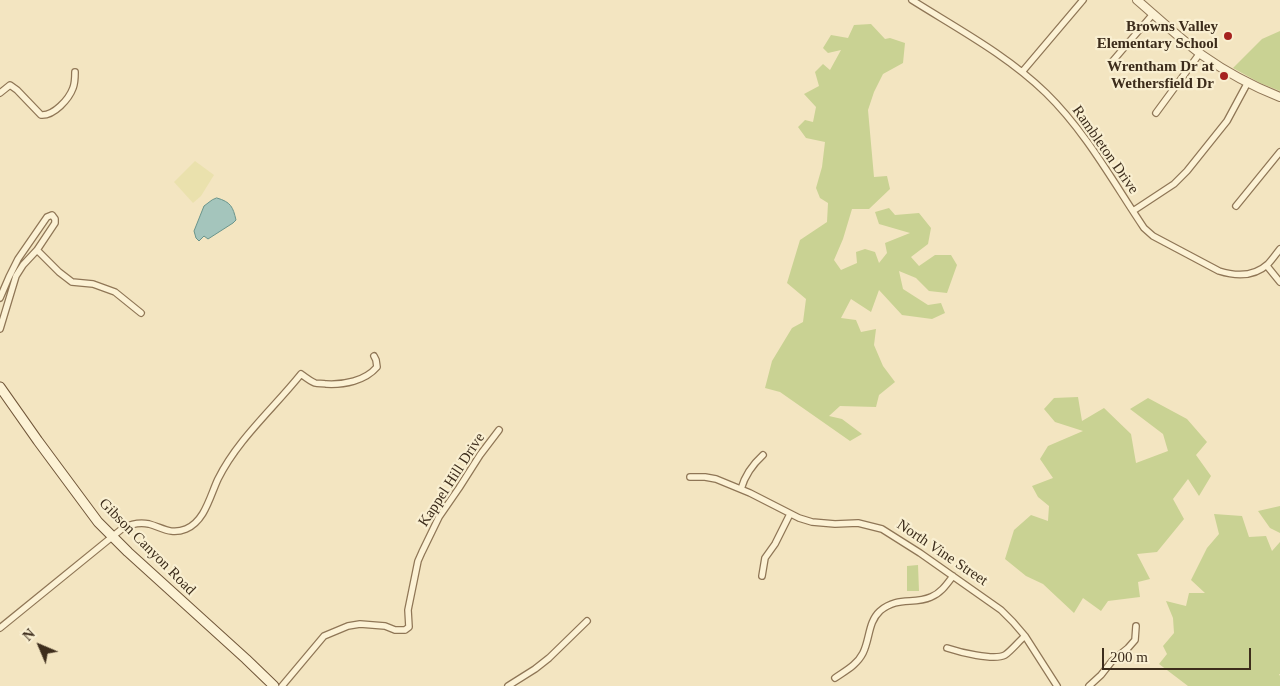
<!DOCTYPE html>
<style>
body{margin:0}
#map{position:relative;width:1280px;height:686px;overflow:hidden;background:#f3e5c1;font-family:Georgia,serif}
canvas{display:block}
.north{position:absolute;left:15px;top:621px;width:50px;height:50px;-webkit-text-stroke:4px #f9efd1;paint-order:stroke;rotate:315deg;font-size:14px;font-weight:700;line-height:20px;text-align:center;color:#3d2d1c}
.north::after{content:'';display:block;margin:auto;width:18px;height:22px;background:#3d2d1c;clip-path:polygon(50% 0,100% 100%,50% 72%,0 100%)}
.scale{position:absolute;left:1102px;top:648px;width:149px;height:22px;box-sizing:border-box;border:2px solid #3d2d1c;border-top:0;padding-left:6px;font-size:15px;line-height:18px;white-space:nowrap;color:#3d2d1c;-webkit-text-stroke:4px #f9efd1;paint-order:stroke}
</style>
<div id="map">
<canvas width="1280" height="686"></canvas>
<div class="north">N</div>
<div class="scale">200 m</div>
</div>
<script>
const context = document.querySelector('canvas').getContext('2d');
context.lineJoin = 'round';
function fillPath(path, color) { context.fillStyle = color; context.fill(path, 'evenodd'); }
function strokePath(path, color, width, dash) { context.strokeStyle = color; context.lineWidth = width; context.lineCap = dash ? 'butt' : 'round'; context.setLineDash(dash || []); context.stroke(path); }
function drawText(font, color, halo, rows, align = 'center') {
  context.font = font + ' Georgia,serif'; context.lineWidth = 4.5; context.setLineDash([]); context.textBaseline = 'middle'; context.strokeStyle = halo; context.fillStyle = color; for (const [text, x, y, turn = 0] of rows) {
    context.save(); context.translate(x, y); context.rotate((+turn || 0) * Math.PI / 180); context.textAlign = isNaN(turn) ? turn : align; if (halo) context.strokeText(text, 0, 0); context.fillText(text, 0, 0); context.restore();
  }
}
const farmland = new Path2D(`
 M195 161 214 175 201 196 193 203 174 182Z`);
const green = new Path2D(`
 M871 24 885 39 890 38 905 43 903 63 883 74 874 92 868 110 874 177 887 176 890 189 869 209H852L843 239 834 260 841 270 857 263 856 252 865 249 875 252 879 263 887 253 885 243 910 233 879 224 875 212 889 208 895 215 919 213 931 228 928 244 911 257 919 266 935 255H951L957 265 947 293 929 291 916 278 899 271 903 289 928 305 941 303 945 313 932 319 902 315 879 290 871 312 851 299 841 318 856 320 861 332 876 329 874 345 883 366 895 382 879 395 876 407 840 406 829 416 842 419 862 434 850 441 780 392 765 388 772 361 792 328 803 322 806 299 787 283 800 240 827 222 828 203 820 198 816 188 822 167 825 142 806 138 798 127 805 120 813 122 816 107 804 94 819 86 815 72 823 64 830 70 841 50 828 53 823 48 831 35 848 38 854 25Z
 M1280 31V91L1260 83 1233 68 1262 39Z
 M1078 397 1082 421 1104 408 1131 434 1136 463 1168 451 1163 434 1130 409 1148 398 1187 419 1207 442 1196 455 1211 476 1199 496 1188 479 1173 499 1184 519 1157 552 1137 554 1150 579 1138 582 1140 597 1108 601 1101 611 1083 598 1074 613 1043 584 1026 576 1005 559 1014 530 1031 515 1048 521 1049 506 1038 497 1032 486 1053 478 1040 459 1048 446 1083 431 1055 422 1044 409 1054 398Z
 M1280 506V533L1270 528 1258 511Z
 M1214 514 1242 516 1249 537 1266 536 1272 551 1280 542V674H1279L1280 676V686H1188L1159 664 1167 654 1163 646 1174 633 1173 618 1166 601 1186 606 1189 593H1205L1191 580 1207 548 1219 534Z
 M918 565 919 591H907V566Z`);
const water = new Path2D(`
 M217 198C231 202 233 207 236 220L233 223 208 239 204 236 199 241 196 238 194 231 204 206 212 200Z`);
const minor = new Path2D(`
 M912 0C958 29 1007 55 1046 93 1086 132 1113 182 1144 228L1153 236 1219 271C1235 276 1254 277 1268 264 1272 260 1276 254 1280 249
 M1111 63 1153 14
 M1022 72 1083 0
 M0 93 10 85 17 90 41 115C54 116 69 99 73 88 75 83 75 77 75 72
 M1156 113 1200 53
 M1236 206 1280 152
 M1133 211 1174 184 1187 171 1227 121 1248 82
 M37 250 59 272 72 282 93 284 115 292 141 313
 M1267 266 1280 282
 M0 298 9 277 18 259 47 217 52 215 55 219V223L37 250 23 265 16 276 0 329
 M690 477H705L716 479 750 493 799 518 812 522 835 524 858 523 882 529 920 553 1001 610 1013 622 1025 636 1057 686
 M741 489C745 475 752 465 763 455
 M762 576 765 558 775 544 790 514
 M0 628 123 528C131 524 140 522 149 524 163 528 171 535 186 529 205 521 210 496 218 479 238 439 273 409 301 374 305 377 310 381 315 383 318 384 323 383 326 384 344 385 365 381 377 367L376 360 374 356
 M947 648C959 652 994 661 1005 655 1011 651 1019 641 1025 636
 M835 678C845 671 857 665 863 653 870 639 868 622 880 611 898 596 913 605 931 597 941 593 947 584 953 576
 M282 686 324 636 348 626 360 624 385 626 395 630H405L409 627 408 610 418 561 422 552 439 517 459 488 480 455 499 430
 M508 686 535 669 549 658 587 621
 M1089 686 1101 675 1112 661 1128 648 1135 640 1136 626`);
const tertiary = new Path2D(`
 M1137 0C1158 18 1179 38 1202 55 1226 72 1252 86 1280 97`);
const secondary = new Path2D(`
 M0 387 38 441 98 522 128 552 246 659 274 686`);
const markers = [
 [1228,36,5,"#a5221f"],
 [1224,76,5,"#a5221f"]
];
const poiNames = [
 ["Browns Valley",1218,27],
 ["Elementary School",1218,44],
 ["Wrentham Dr at",1214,67],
 ["Wethersfield Dr",1214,84]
];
const streetNames = [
 ["Rambleton Drive",1105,150,55],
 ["Kappel Hill Drive",452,480,-57],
 ["Gibson Canyon Road",147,547,45],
 ["North Vine Street",942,553,34]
];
fillPath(farmland, '#eae1ad');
fillPath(green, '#c9d293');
fillPath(water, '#a4c5bc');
strokePath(water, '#69948b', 1);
strokePath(minor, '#8f7656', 8);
strokePath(tertiary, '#8f7656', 10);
strokePath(secondary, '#705639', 11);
strokePath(minor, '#fcf2d5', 5.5);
strokePath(tertiary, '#fcf2d5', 8);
strokePath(secondary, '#fcf2d5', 9);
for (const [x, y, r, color] of markers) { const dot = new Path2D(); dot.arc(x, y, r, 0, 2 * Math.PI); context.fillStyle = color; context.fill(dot); strokePath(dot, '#f9efd1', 2); }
drawText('bold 15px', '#3d2d1c', '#f9efd1', poiNames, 'right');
drawText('15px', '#3d2d1c', '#f9efd1', streetNames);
</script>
